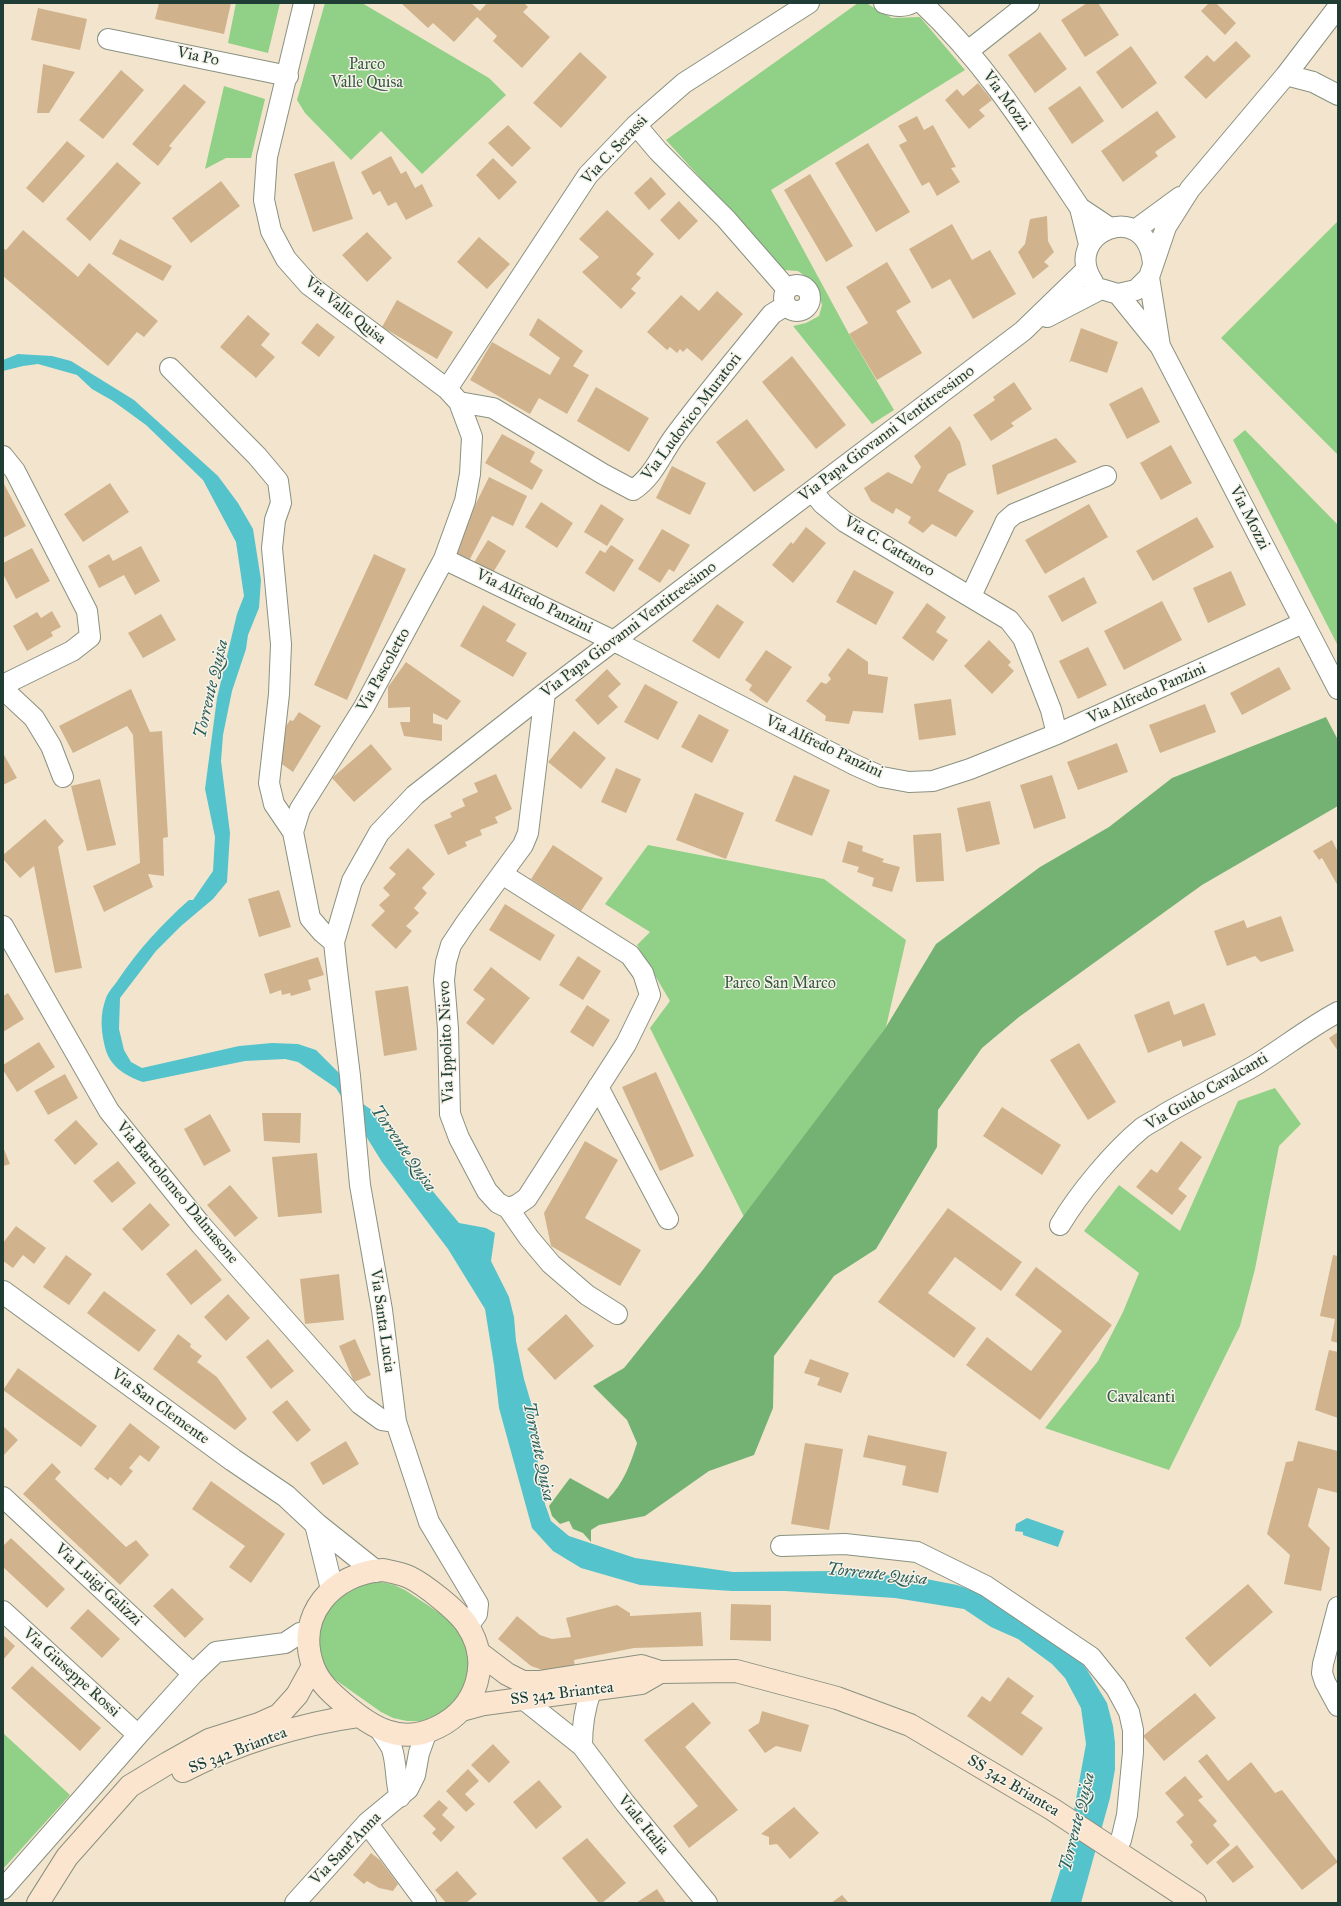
<!DOCTYPE html>
<style>
body{margin:0}
#map{position:relative;width:1341px;height:1906px;overflow:hidden;background:#f3e5cd;font-family:"IM FELL Great Primer",serif}
canvas{display:block}
.frame{position:absolute;inset:0;border:4px solid #1f3d34;pointer-events:none}
</style>
<div id="map">
<canvas width="1341" height="1906"></canvas>
<div class="frame"></div>
</div>
<script>
const context = document.querySelector('canvas').getContext('2d');
context.lineJoin = 'round';
function fillPath(path, color) { context.fillStyle = color; context.fill(path, 'evenodd'); }
function strokePath(path, color, width, dash) { context.strokeStyle = color; context.lineWidth = width; context.lineCap = dash ? 'butt' : 'round'; context.setLineDash(dash || []); context.stroke(path); }
function drawText(font, color, halo, rows, align = 'center') {
  context.font = font + ' "IM FELL Great Primer",serif'; context.lineWidth = 3; context.setLineDash([]); context.textBaseline = 'middle'; context.strokeStyle = halo; context.fillStyle = color; for (const [text, x, y, turn = 0] of rows) {
    context.save(); context.translate(x, y); context.rotate((+turn || 0) * Math.PI / 180); context.textAlign = isNaN(turn) ? turn : align; if (halo) context.strokeText(text, 0, 0); context.fillText(text, 0, 0); context.restore();
  }
}
const green = new Path2D(`
 M236 3H280L268 53 228 43Z
 M325 3H362L489 78 506 95 422 174 381 131 351 160 305 113 297 100Z
 M858 3H866L892 18 920 17 965 70 771 190 849 334 894 410 872 424 793 326 806 323 819 316 822 305 818 291 805 276 798 271 784 270 666 140Z
 M224 86 265 99 251 158H226L205 169Z
 M1338 221V455L1221 338Z
 M1245 430 1338 525V646L1233 440Z
 M648 845 824 879 906 940 886 1027 744 1217 650 1028 670 1001 637 945 650 932 605 904Z
 M1275 1088 1301 1124 1279 1146 1255 1269 1240 1326 1169 1470 1045 1428 1098 1361 1123 1312 1139 1273 1084 1231 1119 1185 1180 1231 1238 1101Z
 M369 1582H381L394 1585 405 1590 450 1620 462 1635 468 1648 469 1675 457 1700 446 1710 434 1717 421 1721H407L393 1718 381 1712 333 1678 325 1668 320 1656 318 1644 321 1619 345 1590Z
 M3 1733 70 1795 3 1869Z`);
const forest = new Path2D(`
 M1326 717 1338 740V806L1202 885 1019 1017 982 1048 938 1110 937 1147 876 1249 834 1276 774 1356 773 1408 754 1455 709 1471 645 1516 599 1525 591 1530V1542L583 1533 573 1529 569 1521 560 1524 552 1516 549 1506 570 1478 608 1499C623 1484 631 1463 637 1443L627 1420 593 1386 624 1368 702 1271 886 1027 936 944 1040 867 1109 827 1172 778Z`);
const water = new Path2D(`
 M18 354 52 356 71 361 134 400 218 476 238 503 253 529 261 580 259 608 248 635 246 649 232 691 223 735 221 761 230 833 227 882 213 899 181 926 156 951 120 998 119 1029 124 1050 131 1062 142 1068 239 1046 272 1043 298 1044 316 1050 339 1073 359 1101 373 1111 398 1149 459 1223 486 1228 495 1233 491 1261 509 1297 514 1317 516 1341 524 1379 534 1413 535 1445 545 1504 551 1521 569 1536 635 1558 733 1572 834 1571 921 1578 957 1585 982 1594 1068 1644 1087 1670 1107 1703 1113 1726 1115 1743V1769L1110 1798 1081 1903H1050L1067 1849 1086 1744 1081 1708 1065 1678 1052 1664 1018 1639 991 1627 964 1609 895 1598 785 1591H732L640 1585 581 1568 553 1551 532 1528 499 1408 494 1365 485 1309 448 1249 382 1162 336 1088 298 1062 285 1059 245 1061 143 1082C123 1075 108 1065 104 1043 101 1028 100 1014 106 998 108 992 114 986 118 980 138 950 162 924 189 900H193L213 871 215 837 205 789 217 698 237 614 244 596 236 542 203 480 146 425 113 401 92 389 77 375 38 364 23 366 3 371V360Z
 M1027 1518 1064 1531 1058 1547 1023 1535V1532L1015 1531 1016 1524Z`);
const building = new Path2D(`
 M159 3H231L224 34 155 19Z
 M401 3H471L480 11 487 3H524L528 7 523 12 550 37 522 68 493 41 497 36 477 17 454 42 433 23 428 28Z
 M1087 3H1098L1119 35 1085 57 1061 20Z
 M1209 3H1216L1236 23 1225 35 1201 11Z
 M38 8 87 19 80 50 31 40Z
 M1040 32 1067 69 1035 93 1008 55Z
 M1236 41 1251 56 1206 99 1184 77 1207 55 1214 62Z
 M1131 46 1157 83 1122 109 1096 72Z
 M580 52 607 77 561 128 533 103Z
 M43 64 75 72 49 113H37Z
 M121 70 144 90 103 139 79 120Z
 M978 83 992 100 979 110 985 116 969 129 945 100 957 89 963 96Z
 M184 84 206 102 169 146 172 148 158 166 132 144Z
 M1080 86 1104 121 1072 144 1048 108Z
 M1157 111 1176 137 1155 152 1158 156 1123 182 1101 151Z
 M917 116 924 130 933 125 956 167 951 168 960 182 937 196 929 182 922 186 899 145 907 141 898 126Z
 M508 125 531 148 512 167 488 143Z
 M67 141 85 156 43 203 26 188Z
 M868 143 910 212 876 232 835 163Z
 M391 156 401 174 406 171 415 188 422 184 433 206 406 220 396 202 388 206 380 191 373 195 361 172Z
 M493 158 517 182 499 200 476 175Z
 M334 161 353 219 313 232 294 174Z
 M117 162 141 183 90 241 66 219Z
 M810 174 853 246 826 262 784 190Z
 M651 177 666 194 649 210 634 193Z
 M221 181 240 206 191 243 172 218Z
 M679 201 698 221 679 240 660 220Z
 M607 210 654 254 636 274 641 278 631 289 636 293 621 309 582 272 599 257 579 239Z
 M1047 216 1048 241 1054 252 1044 262 1049 266 1033 279 1018 252 1025 244 1030 219Z
 M952 224 972 260 990 250 1016 294 973 319 950 279 932 289 909 249Z
 M23 230 78 277 89 263 158 321 144 337 137 332 108 366 3 276V248L6 250Z
 M367 232 392 258 367 282 342 255Z
 M479 237 510 264 487 289 457 262Z
 M120 239 172 266 163 281 112 254Z
 M887 262 911 302 896 311 922 353 877 380 849 334 868 323 846 287Z
 M717 291 743 314 702 361 687 348 683 352 680 349 677 353 670 347 667 350 647 332 681 295 699 311Z
 M397 300 453 332 437 359 382 327Z
 M248 315 270 334 261 345 275 357 256 378 220 347Z
 M538 318 583 351 573 366 589 375 567 414 539 398 530 414 470 380 492 342 550 375 560 358 529 335Z
 M317 323 335 337 319 357 301 343Z
 M1081 328 1118 342 1107 373 1071 361 1069 363Z
 M792 356 846 425 816 449 762 382Z
 M1014 382 1032 409 1011 423 1014 426 991 441 973 415 995 400 993 397Z
 M596 387 649 418 629 452 577 421Z
 M1142 387 1160 422 1127 439 1109 404Z
 M747 419 785 470 754 492 716 442Z
 M950 426 960 442 966 465 948 474 938 491 974 511 956 537 932 524 923 533 908 523 911 517 896 508 893 514 871 501 864 488 888 472 912 484 921 467 914 456Z
 M502 434 535 452 530 462 543 470 532 490 485 463Z
 M1056 438 1077 462 997 495 992 465Z
 M1171 445 1192 483 1161 500 1140 463Z
 M672 466 706 483 690 515 656 498Z
 M489 477 527 496 513 526 492 516 467 565 450 556Z
 M3 482 26 526 3 538Z
 M110 483 129 512 83 542 64 514Z
 M541 502 573 523 557 548 525 527Z
 M601 504 624 519 607 546 584 532Z
 M1089 504 1108 537 1045 574 1025 540Z
 M1197 517 1214 547 1153 581 1136 551Z
 M806 527 826 543 793 583 772 565 791 542 793 544Z
 M662 529 690 545 674 572 669 569 660 583 638 569Z
 M488 540 506 551 491 576 473 564Z
 M611 545 634 560 614 592 585 573 600 550 605 553Z
 M141 546 160 581 135 595 124 575 99 588 88 566 109 554 113 561Z
 M32 548 50 581 16 599 3 574V563Z
 M374 554 406 569 347 700 314 685Z
 M854 570 894 592 876 625 836 602Z
 M1231 571 1246 605 1208 623 1193 588Z
 M1084 577 1097 603 1062 622 1048 596Z
 M1162 601 1182 640 1124 670 1104 631Z
 M927 603 946 617 936 632 948 640 933 661 902 638Z
 M717 604 744 622 719 659 692 641Z
 M483 605 516 624 506 641 527 653 513 677 460 646Z
 M52 611 61 627 51 632 53 636 27 651 13 626 37 612 41 618Z
 M161 614 176 640 143 658 128 633Z
 M989 640 1011 662 1008 665 1014 671 992 694 964 666Z
 M1088 647 1107 685 1078 699 1059 661Z
 M848 648 868 662V674L888 677 883 713 853 711 849 724 825 721 826 716 806 701 821 682 826 684 831 679 828 675Z
 M766 650 792 667 767 703 749 690 752 685 745 680Z
 M406 662 461 701 447 720 433 713V723L442 725V741L404 736 400 722H410V707L388 708V687Z
 M1279 667 1291 689 1242 715 1230 693Z
 M607 669 621 684 608 696 618 707 598 725 575 700Z
 M645 684 678 702 658 740 624 722Z
 M131 689 150 732 162 731 168 837 163 838 164 876 148 874 153 887 104 912 93 886 140 863 133 735 127 726 73 753 59 726Z
 M951 699 956 735 919 740 914 704Z
 M1205 704 1216 732 1160 753 1149 725Z
 M299 712 321 726 293 772 272 757 276 742 290 720 293 721Z
 M699 714 729 730 712 763 681 747Z
 M574 731 606 758 581 789 548 762Z
 M1117 743 1128 772 1078 790 1067 762Z
 M371 744 392 769 354 802 332 778Z
 M3 753 17 778 3 785Z
 M616 768 641 779 626 813 601 802Z
 M496 774 512 809 495 817 498 823 480 830 482 835 465 842 467 846 448 855 434 825 452 817 450 813 465 806 462 799 478 792 474 783Z
 M794 775 830 790 812 836 775 821Z
 M1052 775 1066 818 1034 829 1020 785Z
 M100 779 116 845 87 851 71 786Z
 M695 793 744 813 726 859 676 840Z
 M990 801 1000 844 966 852 957 808Z
 M45 819 64 841 58 847 82 968 55 973 34 866 20 878 3 859V855Z
 M941 833 944 881 916 882 913 835Z
 M1332 840 1338 852V886L1322 858 1319 860 1313 851Z
 M848 841 863 846 862 851 884 859 882 862 900 867 892 892 872 886 874 878 857 872 859 867 842 862Z
 M553 845 603 878 581 911 531 879Z
 M408 848 435 874 422 888 427 893 414 908 419 913 406 926 412 931 396 949 371 925 385 911 379 905 390 895 383 888 396 874 389 868Z
 M279 890 291 927 259 937 248 899Z
 M505 904 555 935 540 961 489 930Z
 M1281 916 1294 951 1261 962 1255 956 1227 966 1214 931 1244 920 1247 928Z
 M578 956 601 971 583 1000 559 985Z
 M318 957 324 975 308 980 311 990 291 996 290 993 282 995 281 990 270 994 264 974Z
 M491 967 530 998 493 1045 466 1023 485 999 473 990Z
 M408 986 417 1050 384 1056 375 991Z
 M8 993 24 1019 3 1032V996Z
 M1169 1001 1174 1015 1204 1003 1216 1035 1183 1047 1181 1040 1148 1053 1134 1015Z
 M587 1005 610 1020 593 1047 570 1032Z
 M1338 1032V1051L1329 1038Z
 M39 1042 55 1067 17 1092 3 1070V1065Z
 M1079 1043 1116 1102 1088 1120 1050 1060Z
 M656 1072 694 1156 660 1171 622 1087Z
 M65 1074 78 1098 48 1115 34 1091Z
 M1002 1107 1061 1145 1042 1175 983 1136Z
 M262 1113H301L300 1143 264 1141Z
 M210 1114 231 1151 204 1166 184 1129Z
 M76 1120 98 1144 75 1165 54 1140Z
 M585 1141 618 1160 585 1218 641 1250 620 1286 551 1246 544 1213Z
 M1181 1141 1202 1157 1178 1189 1187 1196 1172 1215 1136 1187 1151 1169 1157 1173Z
 M3 1147 10 1164 3 1166Z
 M317 1153 322 1213 278 1217 272 1157Z
 M118 1161 136 1183 112 1203 93 1181Z
 M230 1185 258 1218 235 1237 207 1205Z
 M150 1203 170 1225 142 1251 122 1229Z
 M948 1208 1022 1262 1001 1291 955 1257 928 1293 976 1328 954 1358 878 1302Z
 M16 1226 46 1248 34 1264 23 1255 13 1268 3 1261V1243Z
 M196 1249 222 1280 191 1305 166 1274Z
 M66 1255 92 1274 69 1305 43 1287Z
 M1333 1255 1338 1256V1343L1331 1341 1335 1319 1320 1316Z
 M1036 1267 1112 1325 1040 1420 966 1365 987 1337 1031 1371 1062 1331 1015 1295Z
 M339 1274 344 1320 305 1324 300 1279Z
 M104 1291 156 1330 139 1352 87 1313Z
 M228 1294 250 1318 226 1341 204 1317Z
 M566 1314 594 1346 555 1380 527 1349Z
 M178 1334 191 1344 190 1347 202 1356 197 1362 217 1377 247 1419 235 1430 153 1369Z
 M268 1339 294 1371 271 1389 246 1357Z
 M355 1339 371 1375 354 1382 339 1346Z
 M1329 1350 1338 1352V1418L1315 1410Z
 M810 1359 849 1373 841 1393 817 1385 820 1378 804 1373Z
 M18 1368 97 1426 81 1447 3 1390Z
 M287 1400 311 1430 297 1442 272 1412Z
 M130 1423 160 1447 149 1462 140 1455 129 1468 133 1471 121 1486 110 1477 108 1480 94 1469Z
 M3 1426 18 1440 3 1456Z
 M868 1435 947 1452 938 1493 902 1485 906 1466 863 1457Z
 M346 1441 359 1464 323 1485 310 1463Z
 M1298 1441 1338 1451V1493L1318 1488 1308 1526 1330 1548 1321 1591 1284 1584 1290 1555 1267 1534 1286 1462 1293 1461Z
 M805 1443 843 1449 829 1530 791 1524Z
 M52 1463 61 1472 55 1479 126 1547 136 1540 149 1555 120 1585 23 1494Z
 M211 1481 285 1534 251 1583 229 1567 245 1546 192 1509Z
 M11 1538 65 1589 47 1608 3 1567V1546Z
 M1248 1584 1273 1612 1210 1667 1185 1638Z
 M172 1588 204 1619 185 1638 153 1606Z
 M731 1604 771 1605V1641L730 1640Z
 M617 1605 630 1613V1616L701 1612 703 1646 634 1648 574 1660 575 1667 545 1671 531 1666 498 1639 517 1616 540 1635 552 1639 571 1637 566 1618Z
 M88 1609 120 1639 102 1658 70 1628Z
 M3 1635 15 1646 3 1660Z
 M32 1666 101 1728 80 1751 11 1688Z
 M1008 1677 1034 1696 1021 1713 1043 1728 1022 1756 967 1716 982 1696 990 1702Z
 M1195 1693 1216 1718 1164 1761 1143 1736Z
 M693 1702 711 1723 685 1747 738 1810 689 1848 673 1826 698 1806 644 1740Z
 M762 1711 809 1725 801 1752 776 1746 765 1753 748 1730 759 1723Z
 M493 1744 510 1762 489 1783 471 1765Z
 M1207 1754 1228 1781 1251 1762 1275 1793 1282 1790 1338 1862 1302 1890 1198 1761Z
 M468 1769 479 1781 465 1794 475 1804 466 1812 446 1791Z
 M1185 1776 1203 1797 1198 1800 1217 1821 1213 1825 1230 1845 1207 1865 1190 1845 1193 1842 1176 1822 1184 1815 1165 1793Z
 M539 1780 562 1807 536 1829 513 1802Z
 M439 1800 448 1808 442 1815 455 1827 441 1842 432 1833 436 1829 423 1816Z
 M794 1807 819 1833 790 1859 777 1844 769 1845V1837L761 1834Z
 M587 1838 626 1883 602 1903H599L562 1858Z
 M1237 1845 1254 1867 1233 1883 1216 1862Z
 M371 1853 380 1860 398 1884 393 1891 379 1888 367 1881 364 1884 353 1875Z
 M457 1871 477 1894 466 1903H446L435 1890Z
 M657 1889 666 1903H636Z
 M842 1895 849 1903H831Z`);
const minor = new Path2D(`
 M304 3 267 157 264 200 271 231 286 259 309 285 447 389 459 402 472 437 470 474 465 501 444 559 364 707 300 809 293 832 310 918 322 932 334 942
 M884 3C893 6 903 8 912 3
 M922 3C986 63 1031 135 1080 208
 M108 39 288 76
 M968 51 1029 3
 M1286 75 1313 82 1338 95
 M636 125 658 151 726 219 787 289
 M1135 230 1180 197
 M1089 244 1080 208 1110 228
 M1093 282C1060 233 1147 196 1153 264
 M784 298a13 13 0 1 1 26 0a13 13 0 1 1-26 0Z
 M1118 294 1160 346 1149 277
 M1047 317 1101 289 1118 294 1136 290 1149 277 1166 227 1190 189 1286 75 1338 7
 M1160 346 1338 689
 M170 368 257 456 278 481 281 503 275 520 272 548 281 644 279 694 269 783 274 804 293 832
 M447 389 588 175 636 125 684 83 809 3
 M459 402 493 408 603 474 633 490C653 477 661 455 674 437 705 395 739 355 772 314L785 306
 M3 456 15 471 87 611 90 637 72 651 3 685
 M813 492 823 504 845 522 1009 620 1023 638 1051 710 1057 734
 M444 559 624 646 855 765 882 777 909 782 933 781 970 769 1057 734 1303 623
 M971 596 1006 521 1014 514 1106 476
 M3 689 34 718 51 746 63 777
 M545 693 528 833 523 845 465 924 451 945 446 962 444 980 448 1029 450 1114 459 1138 487 1191 498 1203 508 1208 529 1238 551 1264 587 1295 617 1314
 M502 874 630 955 643 973 650 995 626 1044 527 1198 517 1205 508 1208
 M3 926 109 1111 201 1225 360 1404 382 1420 396 1422
 M598 1087 668 1219
 M1060 1225C1079 1193 1113 1152 1142 1128 1149 1123 1158 1119 1165 1114 1194 1097 1225 1083 1254 1066 1282 1049 1308 1028 1338 1012
 M3 1497 193 1674
 M781 1546 845 1544 917 1552 986 1586 1091 1657 1116 1688 1129 1712 1133 1730V1752L1127 1815 1121 1840 1114 1850
 M1338 1607 1323 1664 1322 1673 1325 1682 1338 1706
 M3 1611 138 1735
 M468 1626 477 1614 478 1604 429 1522 396 1422 382 1310 360 1185 350 1076 337 970 334 942 352 881 379 833 415 795 545 693 1023 331 1086 270
 M523 1699 582 1746 625 1803 707 1903
 M380 1730C384 1736 389 1742 392 1749 397 1764 395 1781 400 1797
 M582 1746C582 1726 584 1710 591 1691
 M367 1823 426 1903
 M3 1889 138 1735 193 1674 216 1652 285 1643 300 1633 309 1631
 M295 1903 367 1823 408 1789 415 1775 419 1753 427 1731`);
const tertiary = new Path2D(`
 M3 1292 233 1460 286 1496 316 1524 375 1571
 M316 1524 332 1589`);
const secondary = new Path2D(`
 M383 1570C392 1572 400 1573 409 1577 424 1584 458 1611 467 1625 492 1662 477 1708 438 1727 400 1746 371 1727 343 1703 330 1692 319 1682 313 1666 295 1615 333 1573 383 1570Z
 M478 1652 507 1674 523 1682H539L641 1666 660 1672 736 1671 837 1698 910 1725 1052 1809 1195 1903
 M462 1710 484 1704 641 1683 660 1672
 M183 1771C236 1744 299 1724 358 1716
 M38 1903 67 1857 130 1786 168 1763 209 1740 259 1724 279 1715 297 1695 313 1666`);
const streetNames = [
 ["Via Po",198,57,12],
 ["Via Mozzi",1006,101,54],
 ["Via C. Serassi",615,150,-47],
 ["Via Valle Quisa",345,311,38],
 ["Via Ludovico Muratori",692,417,-53],
 ["Via Papa Giovanni Ventitreesimo",887,434,-37],
 ["Via Mozzi",1249,518,63],
 ["Via C. Cattaneo",889,547,31],
 ["Via Alfredo Panzini",534,602,26],
 ["Via Papa Giovanni Ventitreesimo",629,630,-37],
 ["Via Pascoletto",384,670,-61],
 ["Via Alfredo Panzini",1147,694,-24],
 ["Via Alfredo Panzini",824,747,25],
 ["Via Ippolito Nievo",447,1042,-92],
 ["Via Guido Cavalcanti",1207,1092,-30],
 ["Via Bartolomeo Dalmasone",177,1193,50],
 ["Via Santa Lucia",382,1321,82],
 ["Via San Clemente",160,1407,36],
 ["Via Luigi Galizzi",98,1585,43],
 ["Via Giuseppe Rossi",71,1673,42],
 ["SS 342 Briantea",562,1694,-7],
 ["SS 342 Briantea",238,1751,-21],
 ["SS 342 Briantea",1013,1786,31],
 ["Viale Italia",643,1825,51],
 ["Via Sant'Anna",346,1849,-46]
];
const parkNames = [
 ["Parco",367,65],
 ["Valle Quisa",367,83],
 ["Parco San Marco",780,984],
 ["Cavalcanti",1141,1398]
];
const waterNames = [
 ["Torrente Quisa",212,689,-77],
 ["Torrente Quisa",403,1149,55],
 ["Torrente Quisa",538,1452,78],
 ["Torrente Quisa",877,1575,6],
 ["Torrente Quisa",1078,1822,-76]
];
fillPath(green, '#90d087');
fillPath(forest, '#74b274');
fillPath(water, '#55c3cb');
fillPath(building, '#d0b38c');
strokePath(minor, '#899180', 22);
strokePath(tertiary, '#899180', 24);
strokePath(secondary, '#899180', 24);
strokePath(minor, '#fff', 20);
strokePath(tertiary, '#fff', 22);
strokePath(secondary, '#fce5cf', 22);
drawText('16px', '#1f3d34', '#f7f3e8', streetNames);
drawText('16px', '#365a45', '#f7f3e8', parkNames);
drawText('italic 17px', '#2c5e5a', '#f7f3e8', waterNames);
</script>
